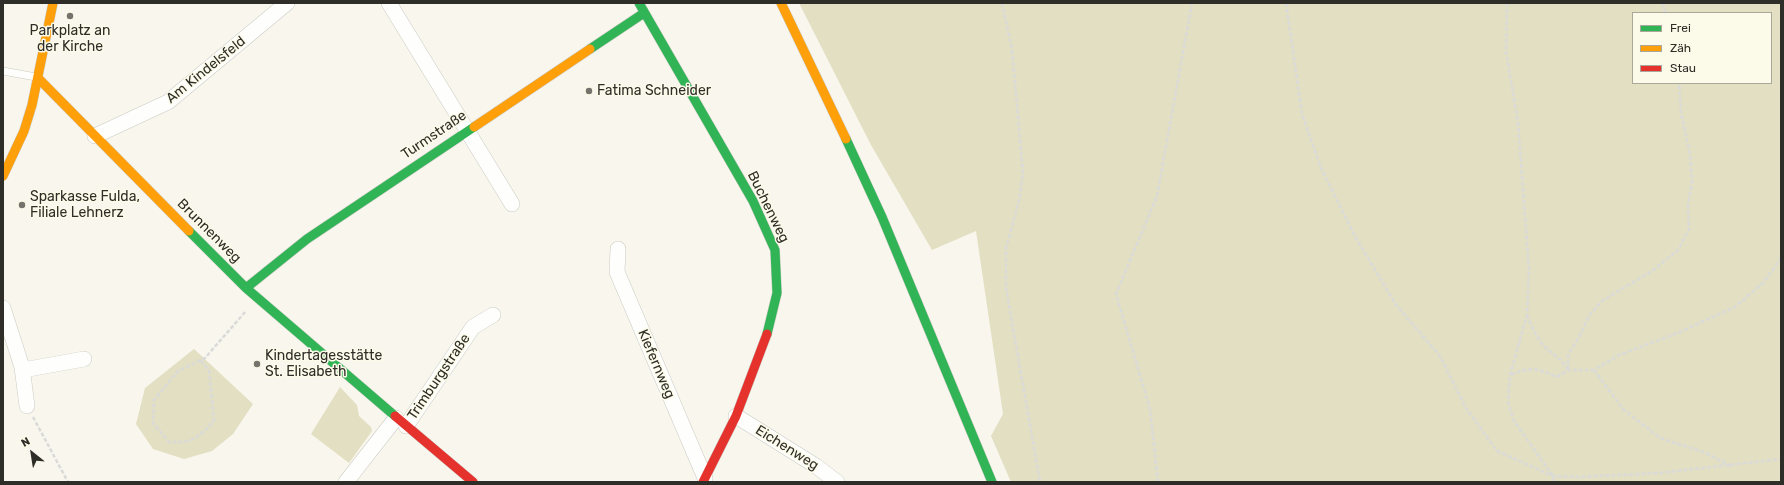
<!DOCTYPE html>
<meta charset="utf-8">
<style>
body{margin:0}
#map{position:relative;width:1784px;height:485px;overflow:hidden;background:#f8f6ed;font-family:Rubik,sans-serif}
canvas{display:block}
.frame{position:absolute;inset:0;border:4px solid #2e2d27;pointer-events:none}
.legend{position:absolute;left:1632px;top:12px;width:140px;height:72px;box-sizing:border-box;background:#fcfae9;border:1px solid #aaa89b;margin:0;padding:5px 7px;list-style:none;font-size:12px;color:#2e2d27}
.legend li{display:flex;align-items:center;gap:8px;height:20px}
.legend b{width:20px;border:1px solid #aaa89b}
.north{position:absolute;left:12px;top:433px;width:40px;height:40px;-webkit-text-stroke:3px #fcfae9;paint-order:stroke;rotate:330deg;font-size:11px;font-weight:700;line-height:16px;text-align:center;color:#2e2d27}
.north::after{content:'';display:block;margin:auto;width:14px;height:18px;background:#2e2d27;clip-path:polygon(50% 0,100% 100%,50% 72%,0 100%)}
</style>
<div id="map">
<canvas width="1784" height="485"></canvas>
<div class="frame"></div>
<ul class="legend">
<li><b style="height:5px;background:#30b455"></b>Frei</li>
<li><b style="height:5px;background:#ff9f0a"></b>Zäh</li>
<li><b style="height:5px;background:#e5322d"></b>Stau</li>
</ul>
<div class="north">N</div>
</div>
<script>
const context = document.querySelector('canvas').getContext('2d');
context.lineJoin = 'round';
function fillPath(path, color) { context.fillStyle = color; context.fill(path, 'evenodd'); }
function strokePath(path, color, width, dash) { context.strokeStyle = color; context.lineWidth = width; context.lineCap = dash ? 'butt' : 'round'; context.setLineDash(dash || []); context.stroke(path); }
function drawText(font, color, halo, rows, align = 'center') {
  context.font = font + ' Rubik,sans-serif'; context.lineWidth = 3; context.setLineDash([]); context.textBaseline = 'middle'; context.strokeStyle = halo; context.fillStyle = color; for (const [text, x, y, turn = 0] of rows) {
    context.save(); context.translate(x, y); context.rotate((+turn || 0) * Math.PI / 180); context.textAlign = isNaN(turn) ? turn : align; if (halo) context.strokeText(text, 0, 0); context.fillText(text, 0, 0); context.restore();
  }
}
const green = new Path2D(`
 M799 3H1781V482H1011L991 436 1003 414 976 231 932 250 871 145ZM1633 13H1771V83H1633Z
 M194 349 253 404 233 434 212 451 184 459 153 449 136 424 145 388Z
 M340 387 357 405 359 416 371 427 372 431 349 463 311 434Z`);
const path = new Path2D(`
 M1002 3 1012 49 1023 173 1019 201 1006 248V288L1040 482
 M1286 3 1302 114 1321 168 1356 238 1396 305 1440 356 1466 408 1497 451 1553 476 1577 477 1659 473 1781 459
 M1507 3 1506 52 1518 122 1529 270 1527 315 1510 375 1508 402 1514 421 1553 476 1554 482
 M1663 3 1665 13
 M1527 315C1532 327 1537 340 1547 349 1557 358 1560 357 1567 369
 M201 361 209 370 214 421C198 438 193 443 169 442L153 423 154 400 178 371 205 358 246 311
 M1568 370V355L1579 337 1589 316 1602 301 1652 271 1678 250 1689 229 1688 205 1692 182 1690 154 1681 113 1679 83
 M1594 370 1623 409 1660 438 1706 453 1731 466
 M1511 375C1530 366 1539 369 1557 377L1568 370H1594L1619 355 1675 334 1735 307 1764 282 1781 258
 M33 417 68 482
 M1158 482 1150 409 1116 294 1157 196 1192 3`);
const lane = new Path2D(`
 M3 71 36 77`);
const street = new Path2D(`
 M389 3 512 204
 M95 136 168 102 287 3
 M618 249 617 272 705 478
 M3 308 22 367 27 406
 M23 370 84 359
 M736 416 816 466 837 482
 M406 426 473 327 493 315
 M346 482 396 418`);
const fast = new Path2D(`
 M639 3 753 201 775 250 777 293 767 334
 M590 49 644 13
 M846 139 882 217 992 482
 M189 231 246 288 395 416
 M246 288 307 239 474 127`);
const slow = new Path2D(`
 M781 3 846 139
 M38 78 189 231
 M474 127 590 49
 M3 176 24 131 32 105 53 3`);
const jam = new Path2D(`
 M395 416 473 482
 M703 482 736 416 767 334`);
const markers = [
 [70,16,4,"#75736c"],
 [589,91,4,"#75736c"],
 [22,205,4,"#75736c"],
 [257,364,4,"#75736c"]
];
const poiNames = [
 ["Parkplatz an",70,31,"center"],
 ["der Kirche",70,47,"center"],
 ["Fatima Schneider",597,91],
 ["Sparkasse Fulda,",30,197],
 ["Filiale Lehnerz",30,213],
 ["Kindertagesstätte",265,356],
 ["St. Elisabeth",265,372]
];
const streetNames = [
 ["Am Kindelsfeld",206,70,-39],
 ["Turmstraße",434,135,-34],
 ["Buchenweg",768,207,64],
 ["Brunnenweg",209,231,45],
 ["Kiefernweg",656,364,67],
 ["Trimburgstraße",439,377,-56],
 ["Eichenweg",787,448,32]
];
fillPath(green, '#e2dfc2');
strokePath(lane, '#cbcbc4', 8);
strokePath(street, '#cbcbc4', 16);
strokePath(fast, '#cbcbc4', 10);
strokePath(slow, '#cbcbc4', 10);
strokePath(jam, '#cbcbc4', 10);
strokePath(path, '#dadad8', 2.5, [4, 2]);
strokePath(lane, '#fefefc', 7);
strokePath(street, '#fefefc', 15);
strokePath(fast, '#30b455', 9);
strokePath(slow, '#ff9f0a', 9);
strokePath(jam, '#e5322d', 9);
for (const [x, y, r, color] of markers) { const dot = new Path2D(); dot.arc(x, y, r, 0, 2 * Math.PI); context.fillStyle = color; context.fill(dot); strokePath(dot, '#fcfae9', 1.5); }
drawText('14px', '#2e2d27', '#fcfae9', poiNames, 'left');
drawText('14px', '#2e2d27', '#fcfae9', streetNames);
</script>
